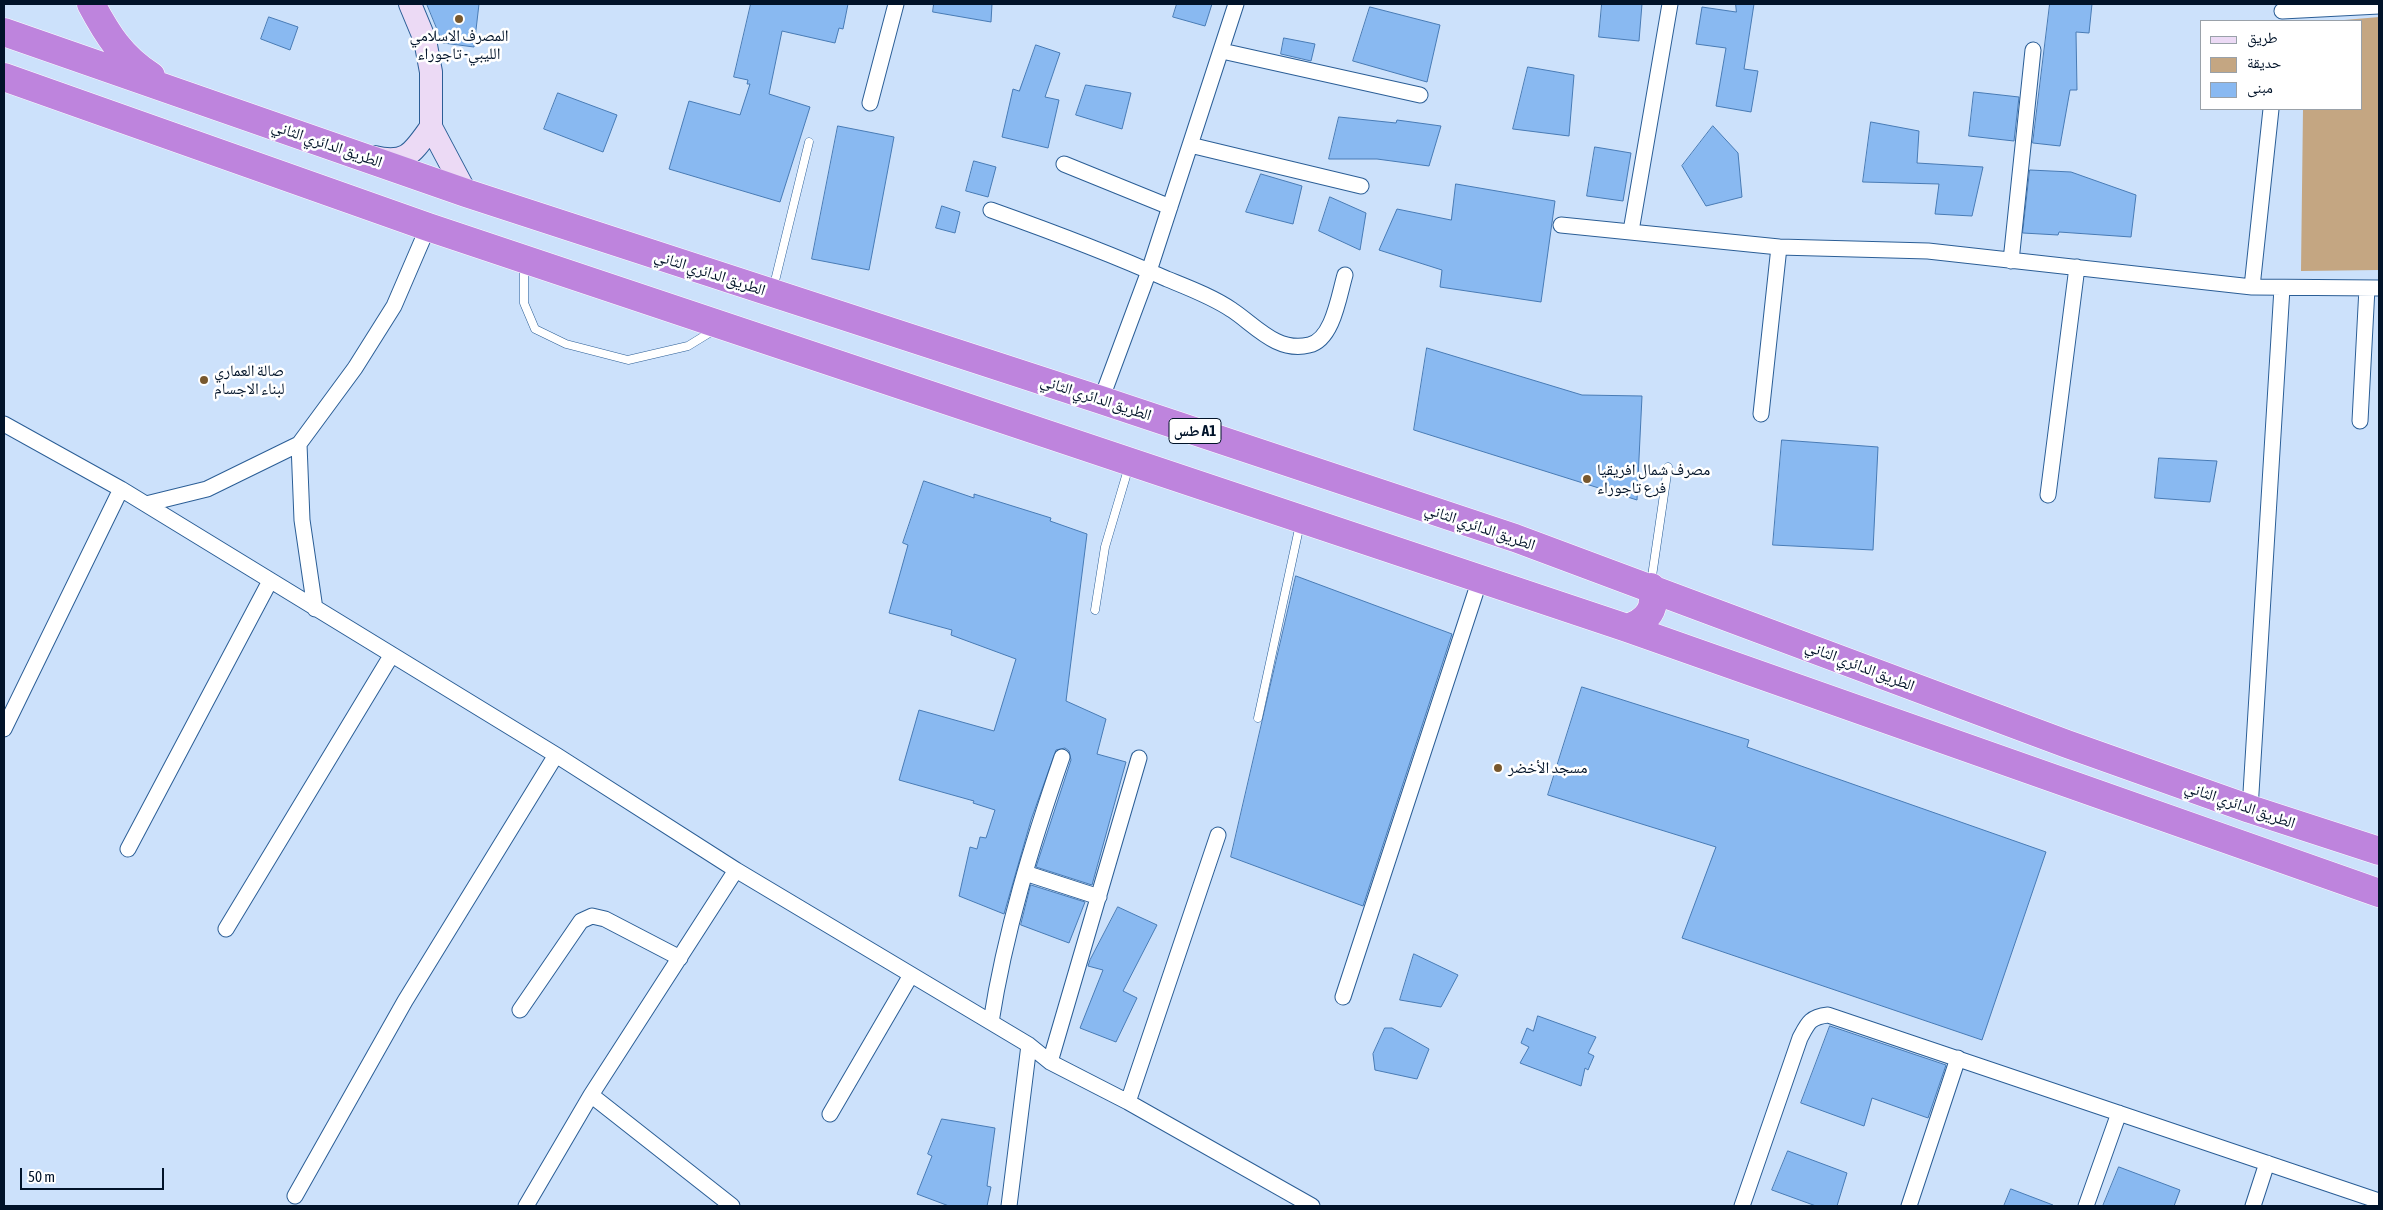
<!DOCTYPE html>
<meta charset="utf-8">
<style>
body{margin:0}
#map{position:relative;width:2383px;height:1210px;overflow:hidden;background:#cce1fb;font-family:"Asap Condensed","Noto Naskh Arabic",sans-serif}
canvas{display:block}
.frame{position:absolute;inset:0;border:5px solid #011329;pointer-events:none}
.legend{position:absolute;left:2200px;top:20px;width:162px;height:90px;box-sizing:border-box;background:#fff;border:1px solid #99a1a9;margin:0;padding:6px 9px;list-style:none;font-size:15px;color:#011329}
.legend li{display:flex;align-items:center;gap:10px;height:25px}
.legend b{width:25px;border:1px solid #99a1a9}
.scale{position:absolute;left:20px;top:1168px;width:144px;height:22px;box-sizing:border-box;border:2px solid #011329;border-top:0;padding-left:6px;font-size:15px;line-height:18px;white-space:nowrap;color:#011329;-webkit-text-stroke:4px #fff;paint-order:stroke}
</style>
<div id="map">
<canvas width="2383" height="1210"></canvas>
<div class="frame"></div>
<ul class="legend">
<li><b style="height:6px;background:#ecdaf5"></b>طريق</li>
<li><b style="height:14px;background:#c4a682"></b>حديقة</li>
<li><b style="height:14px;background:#89b9f1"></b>مبنى</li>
</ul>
<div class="scale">50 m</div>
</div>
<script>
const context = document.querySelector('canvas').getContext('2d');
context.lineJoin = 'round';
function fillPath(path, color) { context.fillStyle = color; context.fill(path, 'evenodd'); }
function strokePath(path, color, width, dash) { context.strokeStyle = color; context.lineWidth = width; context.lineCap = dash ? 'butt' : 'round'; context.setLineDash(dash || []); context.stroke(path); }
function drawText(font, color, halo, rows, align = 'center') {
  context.font = font + ' "Asap Condensed","Noto Naskh Arabic",sans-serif'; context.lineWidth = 5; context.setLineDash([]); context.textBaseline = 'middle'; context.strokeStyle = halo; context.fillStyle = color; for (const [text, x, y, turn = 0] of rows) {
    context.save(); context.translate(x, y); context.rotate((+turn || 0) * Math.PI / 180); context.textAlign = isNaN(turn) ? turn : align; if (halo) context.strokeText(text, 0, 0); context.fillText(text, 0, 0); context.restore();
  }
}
const green = new Path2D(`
 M2379 17V270L2301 271 2303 109H2362V21H2333Z`);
const building = new Path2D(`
 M427 4H479L474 47 443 43Z
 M751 4H848L843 29 839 28 835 43 782 31 769 94 810 107 780 202 669 169 689 101 740 115 750 84H747L748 80 734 77Z
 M934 4H992L991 22 933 12Z
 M1177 4H1212L1205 26 1173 17Z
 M1602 4H1642L1639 41 1599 37Z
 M1736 4H1754L1744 69 1758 71 1751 112 1716 106 1726 48 1696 44 1702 7 1736 12Z
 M2050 4H2092L2089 33 2076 32 2077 90H2070L2060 146 2033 143Z
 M1370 7 1440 25 1427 82 1353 61Z
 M269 17 298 27 290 50 261 39Z
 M1284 38 1315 44 1311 61 1281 54Z
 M1036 45 1060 53 1045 97 1059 100 1048 148 1002 137 1013 89 1019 91Z
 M1528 67 1574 75 1569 136 1513 129Z
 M1086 85 1131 93 1122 129 1076 115Z
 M1974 92 2019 97 2014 141 1969 136Z
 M558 93 617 115 603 152 544 129Z
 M1339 117 1396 123 1397 120 1441 126 1429 166 1377 159H1329Z
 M1871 122 1919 131 1917 163 1983 167 1972 216 1935 214 1939 184 1863 182Z
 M838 126 894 137 869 270 812 259Z
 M1713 126 1738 153 1742 197 1706 206 1682 166Z
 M1595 147 1631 153 1623 201 1587 196Z
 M974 161 996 167 988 197 966 191Z
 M2030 170 2071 172 2136 195 2131 237 2059 232 2058 235 2023 233Z
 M1261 174 1302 186 1293 224 1246 212Z
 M1456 184 1555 201 1541 302 1440 287 1442 270 1379 250 1397 209 1451 220Z
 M1330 197 1366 213 1360 250 1319 231Z
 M942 206 960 212 955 233 936 228Z
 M1427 348 1582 395 1642 396 1637 500 1414 430Z
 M1782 440 1878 447 1873 550 1773 545Z
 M2159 458 2217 461 2210 502 2155 498Z
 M924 481 974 498V494L1051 518 1050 521 1087 534 1066 701 1106 719 1097 754 1126 762 1092 885 1036 867 1071 760 1069 751 1065 748 1056 750 1031 820 1004 914 959 896 970 847 977 849 980 837 986 838 995 810 973 803 974 801 899 780 919 710 994 731 1016 659 951 635 952 630 889 613 908 545 903 543Z
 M1296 576 1452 634 1363 906 1231 857Z
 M1582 687 1749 740 1747 747 2046 852 1982 1040 1682 938 1716 847 1548 795Z
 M1031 885 1085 902 1069 943 1021 925Z
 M1118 907 1157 925 1123 991 1137 998 1116 1042 1080 1028 1103 970 1088 966 1090 960Z
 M1414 954 1458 975 1441 1007 1400 1000Z
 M1538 1016 1596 1037 1588 1053 1594 1056 1588 1070 1585 1068 1581 1086 1520 1063 1529 1047 1521 1043 1527 1028 1533 1031Z
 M1830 1026 1946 1065 1928 1118 1872 1098 1864 1126 1801 1103Z
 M1385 1028H1392L1429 1049 1417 1079 1375 1070 1373 1054Z
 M942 1119 995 1128 987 1186 991 1187 987 1206H949L917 1194 932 1156 928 1154Z
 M1788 1151 1847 1173 1837 1206H1816L1772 1190Z
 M2119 1167 2180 1190 2174 1206H2103Z
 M2011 1189 2053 1205V1206H2004Z`);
const lane = new Path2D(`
 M524 263V303L535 329 566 344 628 360 688 346 714 330
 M773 289 809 142
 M1651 583 1668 467
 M1095 610 1105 547 1129 466
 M1258 718 1300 524`);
const street = new Path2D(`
 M2282 11 2379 6
 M1222 51 1420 95
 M870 103 896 4
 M1190 145 1361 186
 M1064 164 1170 207
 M991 210C1050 231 1109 253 1167 279 1189 288 1213 297 1232 310 1255 325 1277 353 1309 345 1333 340 1339 295 1345 275
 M1561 225 1779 247 1928 251 2252 287 2379 288
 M1631 231 1670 4
 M2011 261 2033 50
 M2252 287 2271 109
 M1101 400 1149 271 1236 4
 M1761 414 1779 247
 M2360 421 2367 288
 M4 424 121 489 556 755 736 870 1029 1045 1050 1062 1128 1102 1312 1206
 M299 444 302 520 315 609
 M2048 495 2077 267
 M146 504 207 489 299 444 355 368 394 306 428 227
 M4 729 121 489
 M2250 809 2282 288
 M128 849 270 581
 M1025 873 1099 897
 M226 929 391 656
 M1343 997 1480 579
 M520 1010 581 921 592 916 605 919 680 958
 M991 1022C1005 932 1032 844 1062 757
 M1050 1062 1139 758
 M591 1095 732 1206
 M1128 1102 1218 835
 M830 1114 911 975
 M295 1196 405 1001 556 755
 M526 1206 591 1095 736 870
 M1009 1206 1029 1045
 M1742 1206 1800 1038C1808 1023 1810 1017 1828 1015L2379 1201
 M1909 1206 1958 1058
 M2086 1206 2119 1113
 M2253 1206 2267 1163`);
const secondary = new Path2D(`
 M410 4 425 40 431 72V127L466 193
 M374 157C407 165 413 152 431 127`);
const highway = new Path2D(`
 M91 4C107 34 121 57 151 76
 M4 32 466 193 1101 400 1515 538 2067 744 2250 809 2379 851
 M4 77 428 227 1627 628 2379 893
 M1627 628C1647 622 1658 608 1651 587`);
const markers = [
 [459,19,5,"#78582e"],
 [204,380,5,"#78582e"],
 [1587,479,5,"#78582e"],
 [1498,768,5,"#78582e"]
];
const shields = [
 [1195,431,52]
];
const shieldNames = [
 ["طس A1",1195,431]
];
const poiNames = [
 ["المصرف الاسلامي",459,36,"center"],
 ["الليبي- تاجوراء",459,54,"center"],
 ["صالة العماري",214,371],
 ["لبناء الاجسام",214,389],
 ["مصرف شمال افريقيا",1597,470],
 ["فرع تاجوراء",1597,488],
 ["مسجد الأخضر",1508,768]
];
const streetNames = [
 ["الطريق الدائري الثاني",327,144,19],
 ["الطريق الدائري الثاني",710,273,18],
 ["الطريق الدائري الثاني",1096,398,18],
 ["الطريق الدائري الثاني",1480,527,19],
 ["الطريق الدائري الثاني",1860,666,21],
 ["الطريق الدائري الثاني",2240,805,19]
];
fillPath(green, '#c4a682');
fillPath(building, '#89b9f1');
strokePath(building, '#487bb5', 1);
strokePath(lane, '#2b5e96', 9);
strokePath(street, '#2b5e96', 17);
strokePath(secondary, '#2b5e96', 24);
strokePath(highway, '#fff', 29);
strokePath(lane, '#fff', 8);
strokePath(street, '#fff', 15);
strokePath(secondary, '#ecdaf5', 22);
strokePath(highway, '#be84dd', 28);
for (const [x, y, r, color] of markers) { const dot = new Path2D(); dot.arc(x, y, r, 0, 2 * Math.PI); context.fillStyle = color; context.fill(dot); strokePath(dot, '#fff', 2); }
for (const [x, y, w] of shields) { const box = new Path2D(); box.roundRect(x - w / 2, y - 12.5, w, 25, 4); context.fillStyle = '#fff'; context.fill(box); strokePath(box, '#011329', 1); }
drawText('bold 15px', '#011329', null, shieldNames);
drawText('16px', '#011329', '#fff', poiNames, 'left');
drawText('16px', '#011329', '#fff', streetNames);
</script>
